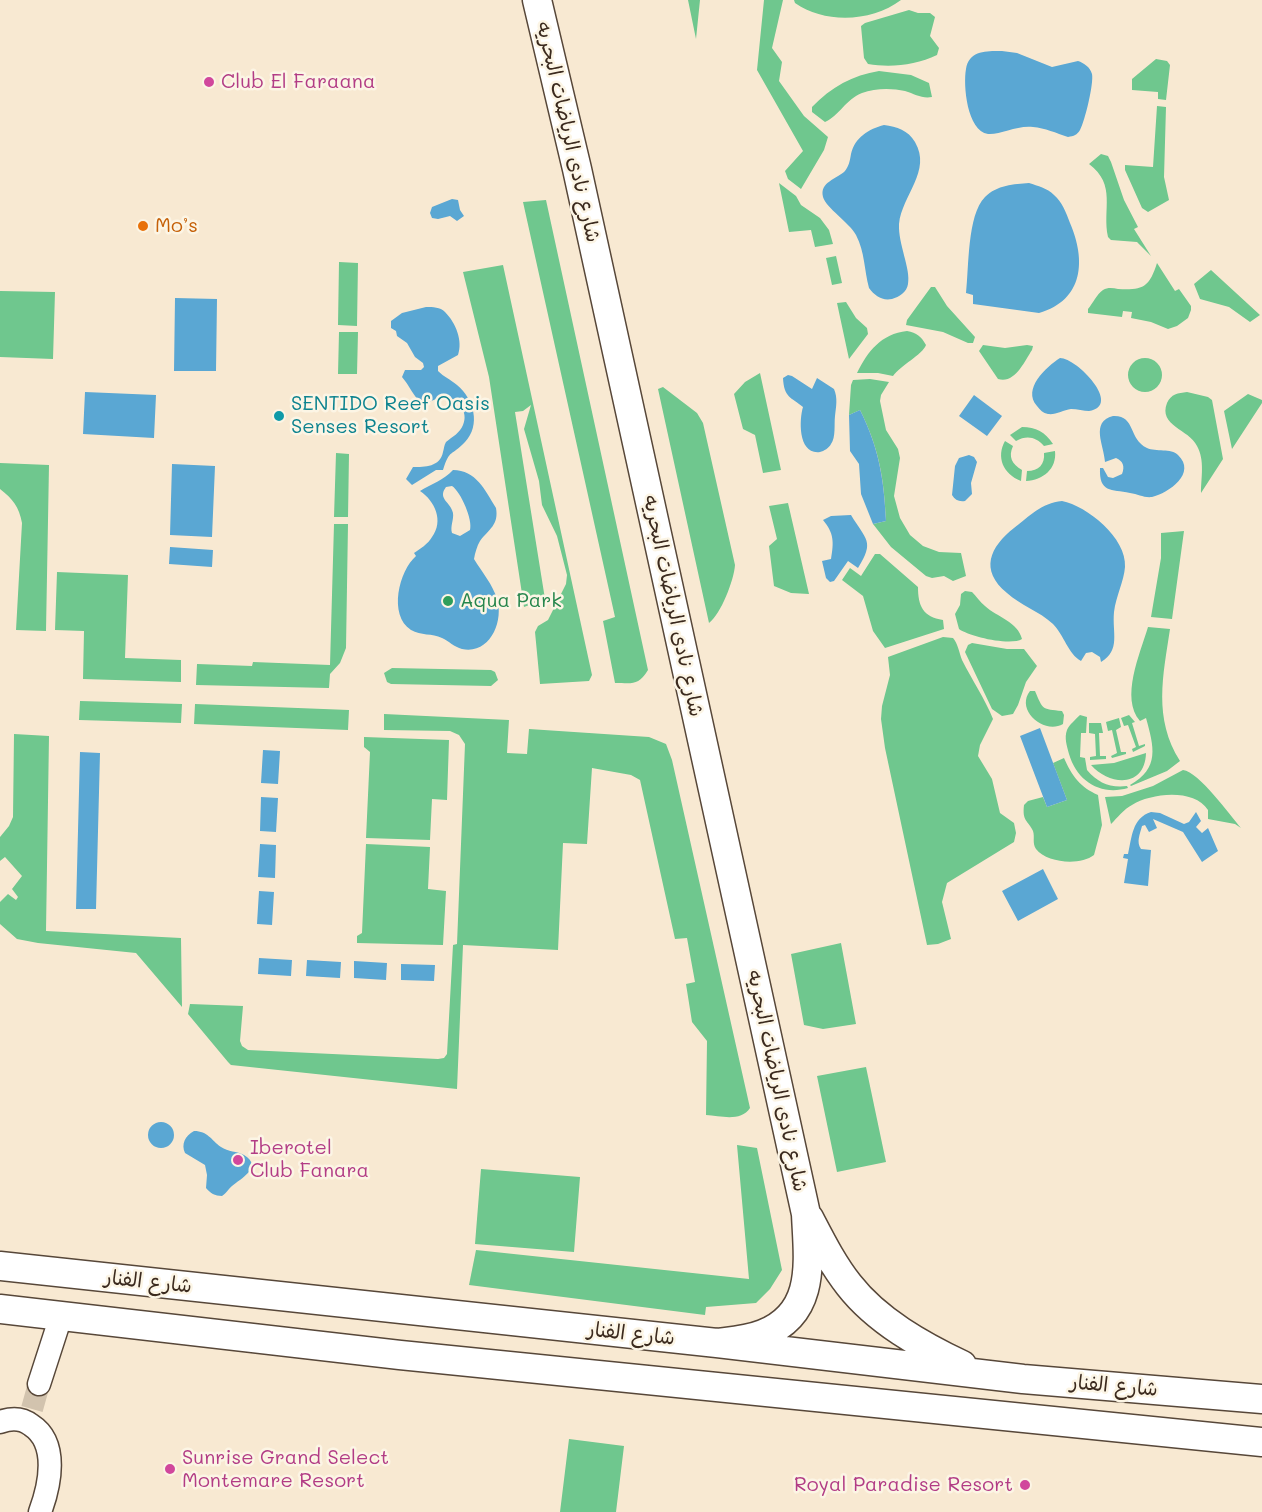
<!DOCTYPE html>
<meta charset="utf-8">
<style>
body{margin:0}
canvas{display:block;background:#f8e9d2}
</style>
<canvas width="1262" height="1512"></canvas>
<script>
const context = document.querySelector('canvas').getContext('2d');
context.lineJoin = 'round';
function fillPath(path, color) { context.fillStyle = color; context.fill(path, 'evenodd'); }
function strokePath(path, color, width, dash) { context.strokeStyle = color; context.lineWidth = width; context.lineCap = dash ? 'butt' : 'round'; context.setLineDash(dash || []); context.stroke(path); }
function drawText(font, color, halo, rows, align = 'center') {
  context.font = font + ' Mali,"Playpen Sans Arabic",sans-serif'; context.lineWidth = 5; context.setLineDash([]); context.textBaseline = 'middle'; context.strokeStyle = halo; context.fillStyle = color; for (const [text, x, y, turn = 0] of rows) {
    context.save(); context.translate(x, y); context.rotate((+turn || 0) * Math.PI / 180); context.textAlign = isNaN(turn) ? turn : align; if (halo) context.strokeText(text, 0, 0); context.fillText(text, 0, 0); context.restore();
  }
}
const green = new Path2D(`
 M688 0H700L696 39Z
 M764 0H783L772 48 782 62 779 81 804 116 828 137 824 150 801 189 788 179 785 171 803 151 757 70Z
 M794 0H901C872 22 825 24 795 3Z
 M909 10 918 13H930L935 17 930 36 939 48 937 55C916 65 891 68 868 64L864 58 861 26 865 23Z
 M1156 59 1167 61 1170 65 1166 100 1158 99V92L1132 90V79Z
 M879 71 911 75 929 83 932 97C922 99 915 94 905 91 892 88 875 88 862 93 846 99 839 116 825 122L812 112V107C831 87 853 75 879 71Z
 M1157 106 1166 107 1164 177 1169 200 1148 212 1142 208 1125 170V165L1153 167Z
 M1101 154 1108 156 1111 162 1124 200 1138 227 1134 229 1151 256 1137 242 1111 240 1108 237C1102 209 1117 185 1089 164Z
 M779 183 796 196 801 205 820 218 829 230 833 244 815 247 811 230 789 232Z
 M546 200 648 670C638 686 633 683 615 683L603 621 615 617 523 202Z
 M836 256 842 283 832 285 826 258Z
 M339 262 358 263 357 326 338 325Z
 M1157 263 1175 291 1179 289 1191 306V310L1188 318 1177 326 1168 329 1151 322 1131 318 1132 312 1123 311 1122 317 1088 313V309C1093 303 1097 294 1103 290 1108 287 1113 288 1118 289 1143 290 1149 288 1157 263Z
 M503 265 592 675 589 681 540 684 535 632 538 626 548 620 566 584 567 575 557 536 542 505 539 481 524 429 531 405 523 411 515 412 545 599 524 607 489 377 463 272Z
 M1211 270 1260 315 1250 322 1229 307 1200 299 1194 284Z
 M931 287H935L947 306 975 337 973 343H968L943 332 906 325 907 320Z
 M0 291 55 292 53 359 0 357Z
 M846 302 856 318 867 328 868 334 849 359 837 303Z
 M907 331C917 333 921 336 926 345 922 355 901 365 893 376L878 373H857C868 351 881 334 907 331Z
 M339 332H358L357 374H338Z
 M983 345 1005 348 1027 345 1033 346 1032 350C1024 362 1015 384 998 379L979 351Z
 M1128 375a17 17 0 1 1 34 0a17 17 0 1 1-34 0Z
 M760 373 781 470 763 473 755 435 743 429 734 394 745 382Z
 M870 379 889 382 881 395 880 401 886 430 898 449 900 458 894 496 900 518 910 535 923 546 939 552 961 553 966 576 953 581 944 576 932 578 926 576 891 547 873 524 886 521C884 478 879 448 860 410L849 415 851 385 853 380Z
 M663 387 697 413 703 423 735 565C734 580 721 614 709 623L658 389Z
 M1187 392 1208 397 1212 400 1223 459 1201 493C1201 478 1205 460 1197 446 1189 429 1158 426 1167 403 1171 394 1178 393 1187 392Z
 M1248 394 1262 400V403L1232 449 1224 411Z
 M1022 427C1036 427 1045 432 1053 444L1044 446C1036 437 1027 435 1016 441L1010 435Z
 M1005 441 1013 446C1008 457 1012 464 1022 470L1021 481C1003 474 996 457 1005 441Z
 M1055 451C1057 469 1043 480 1026 481L1027 471C1039 471 1045 464 1044 453Z
 M336 453 349 454 348 517H334Z
 M0 463 49 465 46 631 16 630 22 523C19 507 13 499 0 489Z
 M788 503 809 594 791 593 774 586 769 546 777 539 769 506Z
 M334 524H348L346 648 340 663 330 674 329 688 196 685 197 664 252 666 253 662 330 665Z
 M1184 531 1172 619 1151 617 1161 558V533Z
 M875 554H880L918 587C918 606 923 617 943 620L944 629 885 648 873 631 863 596 842 580 850 568 861 576Z
 M57 572 128 575 125 658 181 660V682L83 679 84 631 55 630Z
 M965 591 972 592C976 596 980 602 985 606 997 617 1018 622 1022 639 1011 646 970 637 959 629L955 614 960 605 961 594Z
 M1148 627 1170 629C1163 676 1153 718 1180 761L1167 771 1131 786 1130 785C1160 768 1154 747 1146 718L1140 721C1120 698 1140 654 1148 627Z
 M943 637 953 638C958 644 959 652 962 660 972 680 985 699 993 719L980 745 978 756 992 779 1000 813 1014 823 1016 833 1014 842 947 883 942 902 951 939 938 944 927 945 885 748 881 719 882 706 890 675 888 657Z
 M972 643 1007 649H1024L1037 666 1026 682 1018 705 1013 714 1002 716 992 709 965 652 968 645Z
 M392 668 491 670 495 672 498 680 491 686 391 684 387 682 384 673Z
 M1030 691H1035C1043 710 1042 709 1062 711L1064 715 1063 724C1044 735 1015 710 1030 691Z
 M80 701 182 704 181 723 79 720Z
 M195 704 349 710 348 730 194 724Z
 M384 714 509 720 507 753 527 754 529 729 649 737 666 744 672 760 750 1108C741 1122 721 1116 706 1115L707 1041 692 1022 686 984 695 982 687 938 675 939 640 780 631 775 592 768 587 844 563 843 558 950 463 945 457 1089 231 1065 228 1062 188 1014 190 1004 243 1006 240 1041 242 1046 248 1050 438 1059 444 1058 447 1054 453 945 457 944 465 744 459 735 450 731 384 730Z
 M1080 715 1087 717 1086 733H1081L1080 757 1085 758 1087 770C1098 783 1110 788 1127 786L1128 788C1100 796 1077 781 1069 754 1067 746 1064 738 1067 730 1069 725 1076 719 1080 715Z
 M1129 715 1135 722 1132 723 1139 746 1145 744V746L1133 752 1132 749 1136 747 1128 725 1124 726 1121 718Z
 M1119 718 1121 727 1116 730 1121 752H1126V754L1112 758 1111 756 1117 753 1112 730 1108 731 1106 722Z
 M1089 723H1101L1103 733H1099L1100 756H1106V759L1090 760V757L1096 756 1095 734 1089 733Z
 M14 734 49 736 46 931 181 938 182 1007 136 953 38 943 17 939 0 924V902L8 894 16 900 18 897 12 889 22 876 5 857 0 861V837L9 826 13 817Z
 M364 737 449 740 447 800 432 799 430 840 366 838 370 752 364 747Z
 M1146 753C1145 788 1110 786 1091 765L1114 763Z
 M1064 758C1072 776 1080 787 1098 795L1102 825 1094 855C1080 866 1047 863 1036 849 1032 843 1035 837 1033 831 1028 820 1022 822 1024 805L1028 801 1043 797 1047 807 1067 800 1053 763Z
 M1183 770C1199 772 1230 815 1241 828L1235 824 1208 819V810C1194 788 1151 793 1132 805 1124 809 1117 818 1111 824L1105 797 1122 796 1153 786Z
 M366 844 430 847 428 889 446 891 443 945 357 943V936L362 933Z
 M841 943 856 1024 823 1029 804 1025 791 954Z
 M866 1067 886 1162 837 1172 817 1076Z
 M737 1145 757 1148 782 1270 770 1289 756 1303 706 1307 705 1315 469 1285 476 1250 749 1279Z
 M481 1169 580 1177 574 1252 475 1244Z
 M569 1439 624 1446 616 1512H560Z`);
const water = new Path2D(`
 M1002 51 1017 53 1052 67 1078 61C1084 63 1090 67 1092 74 1094 83 1085 121 1080 130 1077 135 1074 136 1068 137 1056 133 1045 128 1033 127 1017 125 1000 135 988 134 967 131 963 85 966 69 969 50 987 51 1002 51Z
 M884 125C897 127 908 130 915 142 932 171 902 195 899 224 898 244 911 269 908 284 907 292 899 297 892 299 882 301 875 296 869 288 864 270 865 252 856 235 849 222 826 208 823 197 819 182 837 179 845 171 849 166 850 160 851 154 855 137 869 129 884 125Z
 M1029 183C1038 186 1047 188 1054 195 1062 202 1066 212 1070 223 1086 260 1084 300 1039 313L973 304V295L966 293C969 268 967 215 985 197 997 185 1014 184 1029 183Z
 M452 199 458 200 460 210 464 216 457 221 450 216 438 219 432 218 430 213 432 207Z
 M175 298 217 299 216 371H174Z
 M426 307C433 307 440 307 445 312 456 323 463 341 458 355L438 366V371C444 377 450 379 457 385 474 399 481 425 465 442 451 457 450 448 443 470H436L412 485 406 479 413 467C425 467 440 467 443 452 444 449 444 445 446 442 452 437 460 433 463 425 469 412 458 398 445 397 436 397 430 403 422 404 414 397 409 385 402 377L405 370H421L424 367 423 363 415 357 407 343 397 336 396 331 391 328V321L402 313Z
 M1060 358C1077 358 1123 406 1089 411 1084 411 1077 409 1071 409 1063 410 1056 415 1048 414 1043 413 1040 410 1037 406 1022 389 1046 367 1060 358Z
 M788 375 792 376 812 389 817 378 834 389C838 398 836 407 835 416 834 425 836 437 831 444 829 448 824 451 820 452 798 455 799 420 803 407 791 397 784 398 783 378Z
 M85 392 156 395 154 438 83 434Z
 M974 395 1002 416 987 436 959 416Z
 M860 410C879 448 884 479 886 521L873 524 861 494 859 464 850 451 849 415Z
 M1113 416C1136 415 1128 439 1147 448 1156 452 1171 448 1178 455 1197 473 1169 493 1152 497 1144 498 1138 494 1130 493 1111 489 1099 493 1100 468H1103L1108 477 1113 478 1122 474C1125 466 1123 461 1116 458L1105 462C1104 445 1090 422 1113 416Z
 M969 455 974 457 977 462 971 483 972 494 965 501C959 502 955 500 952 495L955 466 959 458Z
 M172 464 215 466 212 537 170 535Z
 M453 470C476 470 485 490 496 508 499 525 489 529 480 541 477 546 475 553 474 559 482 572 493 585 497 599 504 621 490 655 462 649 454 647 449 641 442 638 432 633 421 636 411 630 388 615 399 571 416 556L414 553C420 549 428 544 432 537 444 521 435 501 420 491 431 484 444 480 453 470ZM452 486C461 492 473 520 470 530L460 536 452 533C450 526 454 520 453 513 451 502 437 499 446 487Z
 M1062 501C1087 506 1127 538 1125 567 1124 581 1116 596 1114 612 1112 633 1121 650 1101 662L1100 657 1092 652 1086 653 1081 661C1068 654 1064 635 1053 624 1039 611 1020 605 1007 593 979 570 990 547 1014 528 1030 516 1041 503 1062 501Z
 M851 515C866 540 875 541 858 568L848 561 834 581 830 582 826 578 822 561 831 559C834 542 834 533 823 520L831 516Z
 M170 547 213 550 212 567 169 564Z
 M1040 728 1067 800 1047 807 1020 736Z
 M263 750 280 751 278 784 261 783Z
 M80 752 100 753 96 909H76Z
 M261 797 278 798 276 832 260 831Z
 M1151 812 1160 813 1184 824 1189 822 1196 812 1201 821 1196 827 1202 833 1208 828 1218 851 1202 862 1183 832 1153 819 1157 828 1149 832 1145 825 1142 826C1140 834 1136 842 1141 849L1151 850 1148 886 1124 883 1128 859 1123 858 1124 854H1128C1132 837 1132 818 1151 812Z
 M260 844 276 845 275 878 258 877Z
 M1043 869 1058 899 1018 921 1002 891Z
 M259 891 274 892 272 925 257 924Z
 M259 958 292 960 291 976 258 974Z
 M307 960 341 962 340 978 306 976Z
 M354 961 387 963 386 980 354 978Z
 M401 964 435 965 434 981 401 980Z
 M148 1135a13 13 0 1 1 26 0a13 13 0 1 1-26 0Z
 M194 1131C208 1131 211 1140 221 1147 228 1152 237 1151 244 1155 264 1167 240 1179 232 1186 228 1189 227 1193 222 1196 215 1196 210 1193 206 1188L207 1175 205 1165 185 1153C181 1144 185 1136 194 1131Z`);
const minorTunnel = new Path2D(`
 M32 1409 39 1384`);
const minor = new Path2D(`
 M39 1384 61 1316
 M0 1422C11 1418 22 1418 31 1425 59 1443 50 1485 40 1512`);
const major = new Path2D(`
 M537 0 577 169 806 1214C808 1260 817 1313 763 1334 748 1340 733 1341 717 1343
 M809 1218C821 1241 833 1265 849 1285 877 1321 922 1346 962 1365
 M0 1266 717 1343 1023 1379 1262 1399
 M0 1309 400 1355 1262 1442`);
const markers = [
 [209,82,6,"#d1479c"],
 [143,226,6,"#e8710a"],
 [279,416,6,"#0f9aa8"],
 [448,601,6,"#2e9e5b"],
 [238,1160,6,"#d1479c"],
 [170,1469,6,"#d1479c"],
 [1025,1485,6,"#d1479c"]
];
const hotelNames = [
 ["Club El Faraana",221,82],
 ["Iberotel",250,1148],
 ["Club Fanara",250,1171],
 ["Sunrise Grand Select",182,1458],
 ["Montemare Resort",182,1481],
 ["Royal Paradise Resort",1013,1485,"right"]
];
const streetNames = [
 ["شارع نادى الرياضات البحريه",568,132,77],
 ["شارع نادى الرياضات البحريه",673,606,78],
 ["شارع نادى الرياضات البحريه",777,1081,78],
 ["شارع الفنار",148,1282,6],
 ["شارع الفنار",631,1334,6],
 ["شارع الفنار",1114,1386,5]
];
const foodNames = [
 ["Mo’s",155,226]
];
const cultureNames = [
 ["SENTIDO Reef Oasis",291,404],
 ["Senses Resort",291,427]
];
const leisureNames = [
 ["Aqua Park",460,601]
];
fillPath(green, '#6fc78e');
fillPath(water, '#5aa7d3');
strokePath(minorTunnel, '#d2c3ae', 22, [22, 11]);
strokePath(minor, '#574739', 25);
strokePath(major, '#574739', 31);
strokePath(minor, '#fff', 22);
strokePath(major, '#fff', 28);
for (const [x, y, r, color] of markers) { const dot = new Path2D(); dot.arc(x, y, r, 0, 2 * Math.PI); context.fillStyle = color; context.fill(dot); strokePath(dot, '#fcf5e5', 2); }
drawText('20px', '#b23c85', '#fcf5e5', hotelNames, 'left');
drawText('20px', '#3b2a1e', '#fcf5e5', streetNames);
drawText('20px', '#c56008', '#fcf5e5', foodNames, 'left');
drawText('20px', '#0d838f', '#fcf5e5', cultureNames, 'left');
drawText('20px', '#27864d', '#fcf5e5', leisureNames, 'left');
</script>
